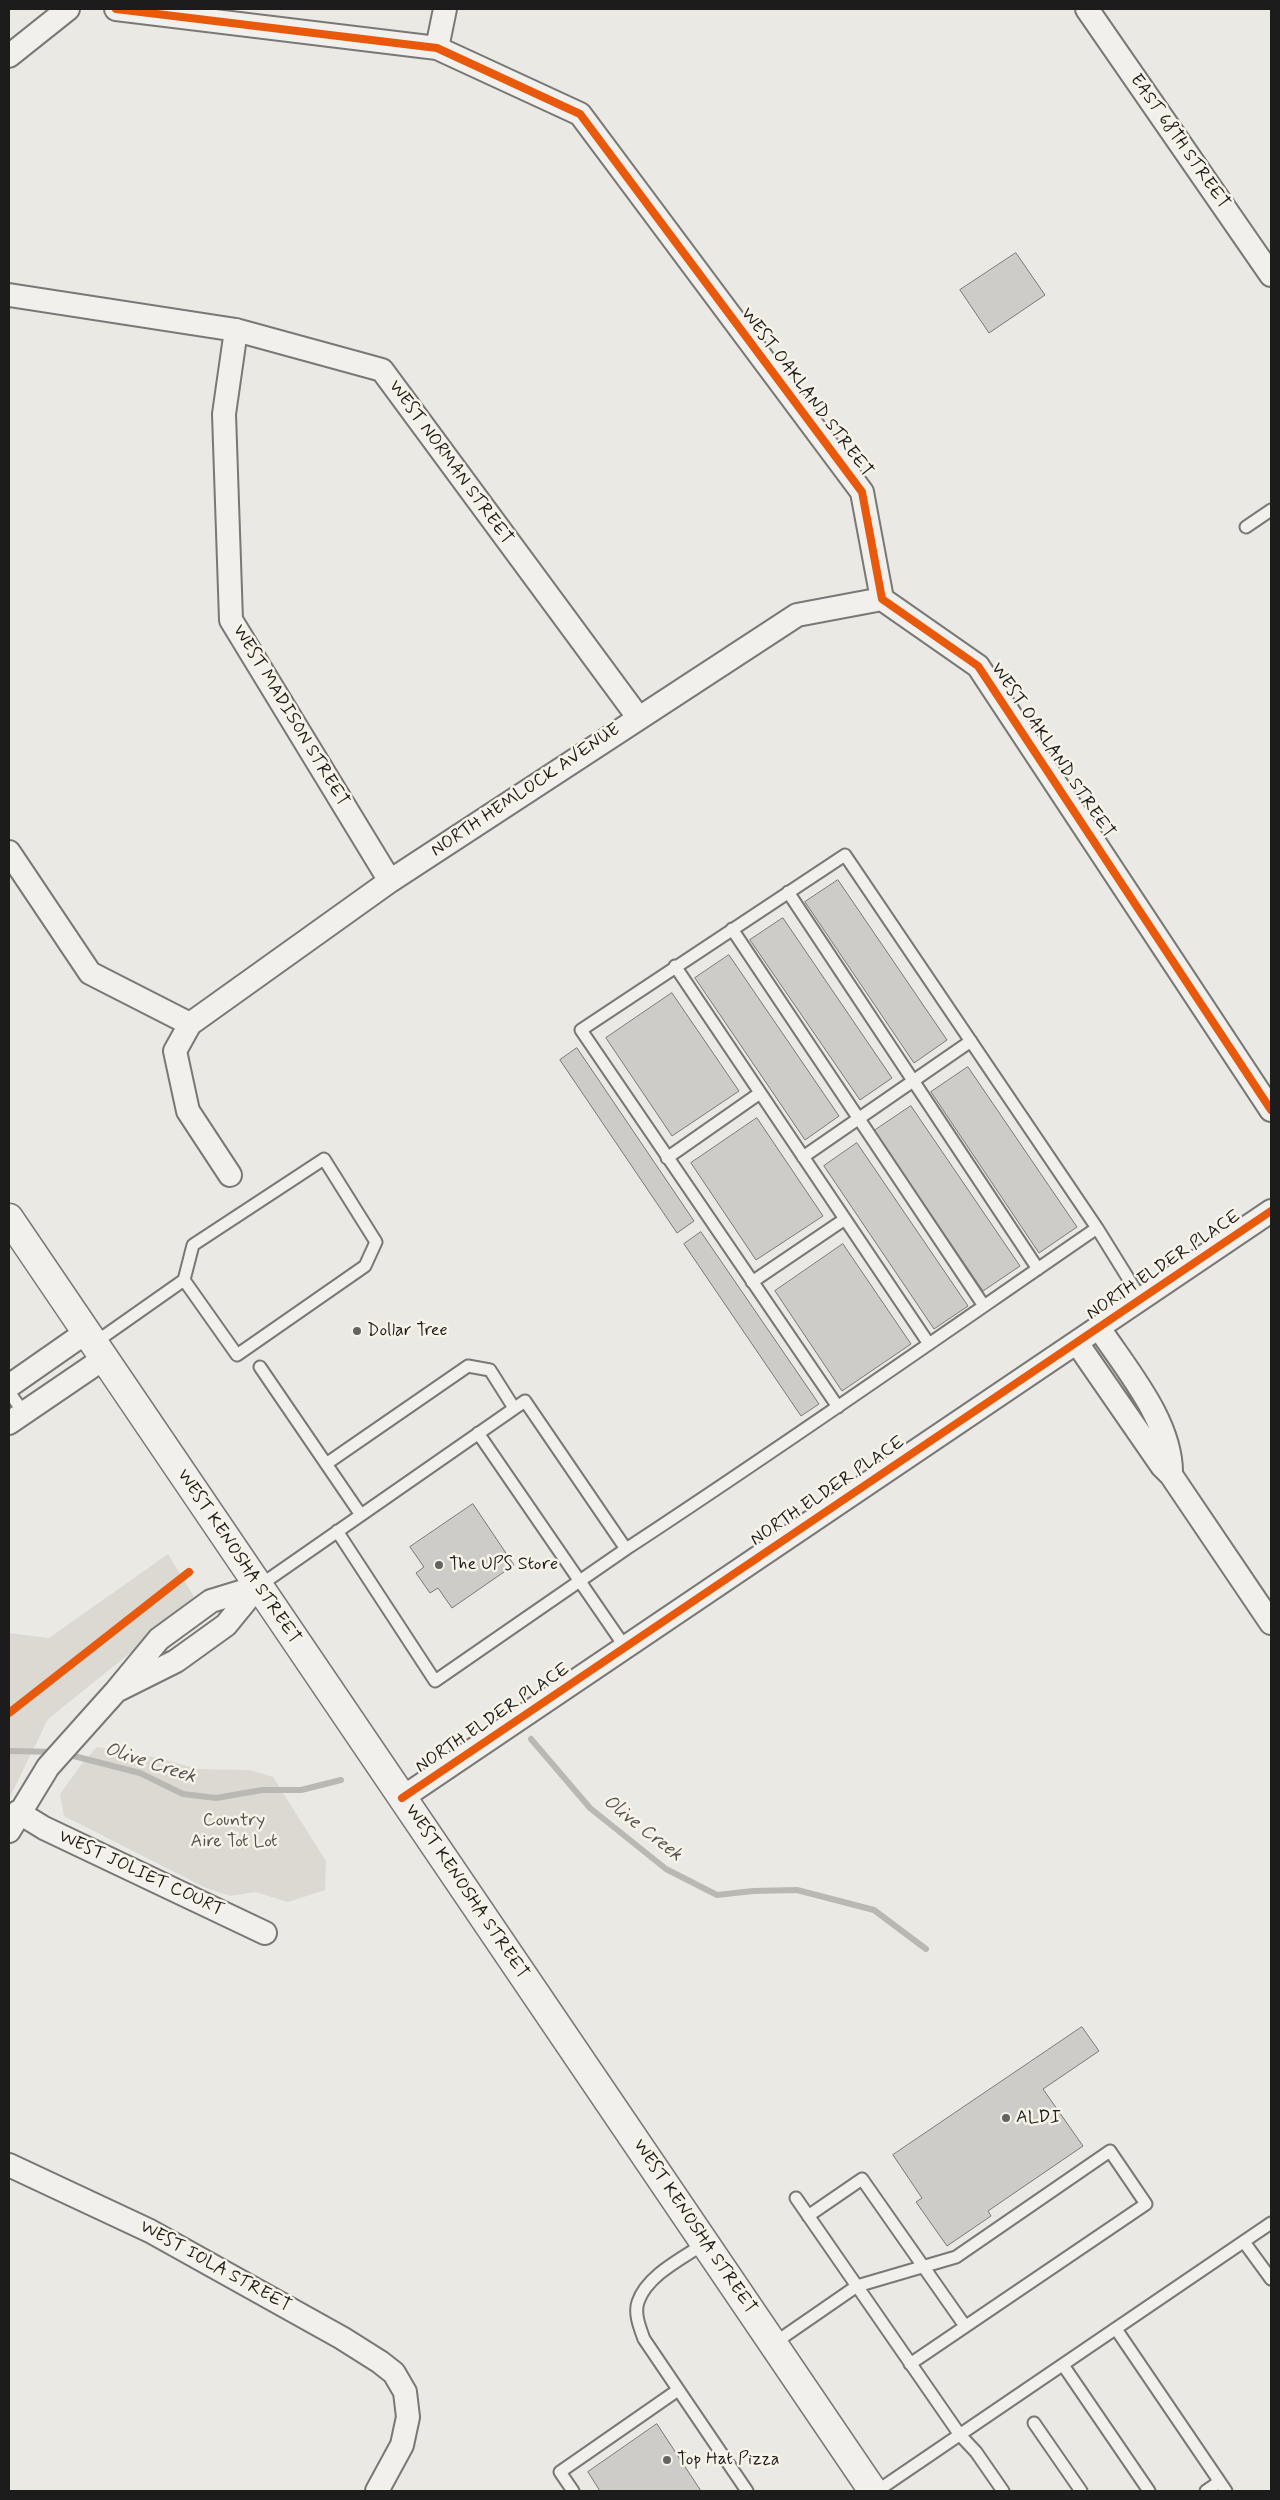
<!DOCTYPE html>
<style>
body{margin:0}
#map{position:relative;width:1280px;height:2500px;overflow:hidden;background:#eae9e4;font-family:Mynerve,sans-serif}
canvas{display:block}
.frame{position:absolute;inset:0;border:10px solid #1c1c1c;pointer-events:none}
</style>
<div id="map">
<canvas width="1280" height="2500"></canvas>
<div class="frame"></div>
</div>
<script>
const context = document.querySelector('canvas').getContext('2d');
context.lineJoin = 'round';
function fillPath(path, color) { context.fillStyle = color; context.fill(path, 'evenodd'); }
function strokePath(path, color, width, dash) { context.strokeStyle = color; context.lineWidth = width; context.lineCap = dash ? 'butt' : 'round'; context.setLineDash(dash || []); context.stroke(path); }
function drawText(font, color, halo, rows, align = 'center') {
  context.font = font + ' Mynerve,sans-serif'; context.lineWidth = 5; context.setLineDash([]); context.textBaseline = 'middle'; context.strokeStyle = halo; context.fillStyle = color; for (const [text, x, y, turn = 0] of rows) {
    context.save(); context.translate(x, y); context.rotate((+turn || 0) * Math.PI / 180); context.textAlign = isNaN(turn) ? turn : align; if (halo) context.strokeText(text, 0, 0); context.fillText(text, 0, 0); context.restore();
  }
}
const built = new Path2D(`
 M168 1554 196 1600 48 1719 9 1799V1633L49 1638Z
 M97 1747 158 1758 198 1769 250 1770 273 1777 326 1861 325 1890 288 1902 255 1892 230 1896 206 1888 64 1816 60 1794 81 1765Z`);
const stream = new Path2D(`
 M531 1739 590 1808 666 1869 717 1895 753 1891 797 1890 874 1910 926 1949
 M9 1751 57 1752
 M66 1754 140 1773 183 1794 216 1798 262 1790H301L341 1780`);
const building = new Path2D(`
 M1016 253 1045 295 989 333 960 290Z
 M838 880 947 1040 914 1063 805 902Z
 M783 918 892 1078 860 1100 750 940Z
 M729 955 839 1116 805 1140 695 978Z
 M672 993 739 1091 672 1136 606 1038Z
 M577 1048 694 1221 677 1233 560 1060Z
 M968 1067 1077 1227 1039 1253 931 1092Z
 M911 1106 1020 1266 983 1291 874 1131Z
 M757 1118 823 1216 756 1260 691 1163Z
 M857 1143 968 1306 934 1329 824 1166Z
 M701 1232 819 1404 801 1416 684 1244Z
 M843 1244 911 1344 842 1391 775 1291Z
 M473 1504 514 1565 452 1608 438 1588 430 1593 416 1573 424 1567 410 1547Z
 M1082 2027 1099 2051 1043 2089 1083 2146 988 2211 991 2216 947 2246 916 2202 922 2198 893 2155Z
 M657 2424 701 2491H600L588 2472Z`);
const service = new Path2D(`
 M1246 527 1271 510
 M788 892 1038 1269
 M732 929 984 1306
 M675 966 929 1344
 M803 1157 971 1041
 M667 1158 760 1093
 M1097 1228 1141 1299
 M752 1282 845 1219
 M93 1344 184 1280 237 1355 365 1266 376 1242 324 1159 193 1245 184 1280
 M260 1367 361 1515
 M9 1392 24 1413
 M478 1433 625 1647
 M326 1464 468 1366 490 1370 514 1408
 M337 1531 435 1681 626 1549
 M259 1586 525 1401 626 1549C785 1445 940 1336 1097 1228L845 855 581 1030 838 1407
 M796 2198 960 2435 976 2452 1003 2491
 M808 2216 862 2179 965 2326
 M1244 2242 1271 2279
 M705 2243C683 2258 647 2275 638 2302 634 2314 640 2328 644 2339L747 2491
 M1116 2329 1226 2491
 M773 2344 857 2286 956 2257 1110 2151 1146 2204 910 2364
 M1063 2365 1149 2491
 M1034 2423 1081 2491
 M573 2491 560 2472 678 2390
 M877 2491 1271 2223
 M1206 2491 1219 2482`);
const minor = new Path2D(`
 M116 9 437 48 580 114 862 492 882 599 978 666 1271 1110
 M1087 9 1271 275
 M437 48 445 9
 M9 56 68 9
 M9 295 236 330 382 370 638 717
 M236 330 224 414 231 620 390 881
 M9 852 90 973 190 1024 175 1051 188 1111 230 1175
 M190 1024 390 881 797 615 882 599
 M1099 1328C1126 1369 1172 1422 1171 1474
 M1077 1343 1162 1466 1171 1475 1271 1623
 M9 1386 85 1333
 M9 1423 103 1359
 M257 1587 226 1625 176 1661 116 1691 159 1639 211 1601Z
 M402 1798 1271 1211
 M18 1812 44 1828 265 1933
 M9 1831 48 1767 116 1691
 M9 2165 150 2231 342 2338 380 2362 394 2373 405 2392 408 2417 402 2445 377 2491`);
const primary = new Path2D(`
 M9 1218 873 2491`);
const cycleway = new Path2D(`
 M116 9 437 48 580 114 862 492 882 599 978 666 1271 1110
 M9 1713 189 1572
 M402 1798 1271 1211`);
const markers = [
 [357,1331,5,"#646462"],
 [439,1565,5,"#646462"],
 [1006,2118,5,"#646462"],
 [667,2460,5,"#646462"]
];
const streetNames = [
 ["EAST 68TH STREET",1179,142,55],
 ["WEST OAKLAND STREET",806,393,53],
 ["WEST NORMAN STREET",450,463,54],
 ["WEST MADISON STREET",290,716,59],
 ["WEST OAKLAND STREET",1052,751,56],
 ["NORTH HEMLOCK AVENUE",526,791,-34],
 ["NORTH ELDER PLACE",1164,1266,-34],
 ["NORTH ELDER PLACE",828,1492,-34],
 ["WEST KENOSHA STREET",238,1557,56],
 ["NORTH ELDER PLACE",493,1719,-34],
 ["WEST JOLIET COURT",141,1874,25],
 ["WEST KENOSHA STREET",466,1892,56],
 ["WEST KENOSHA STREET",694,2227,56],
 ["WEST IOLA STREET",215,2267,29]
];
const poiNames = [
 ["Dollar Tree",367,1331],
 ["The UPS Store",449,1565],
 ["ALDI",1016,2118],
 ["Top Hat Pizza",677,2460]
];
const parkNames = [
 ["Country",234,1821],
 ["Aire Tot Lot",234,1842]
];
const waterNames = [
 ["Olive Creek",150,1764,18],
 ["Olive Creek",642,1829,38]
];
fillPath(built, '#dbd9d2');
strokePath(stream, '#bab8b2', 6);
fillPath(building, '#cdccc9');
strokePath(building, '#797876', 1);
strokePath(service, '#797876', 15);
strokePath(minor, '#797876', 26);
strokePath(primary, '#797876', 31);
strokePath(service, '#f1f0ec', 11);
strokePath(minor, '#f1f0ec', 22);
strokePath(primary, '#f1f0ec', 28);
strokePath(cycleway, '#e8590c', 8);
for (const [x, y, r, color] of markers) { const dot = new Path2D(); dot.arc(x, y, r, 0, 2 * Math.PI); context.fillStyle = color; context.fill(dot); strokePath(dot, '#f7f3e8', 2); }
drawText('18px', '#1c1c1c', '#f7f3e8', streetNames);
drawText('18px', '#1c1c1c', '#f7f3e8', poiNames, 'left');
drawText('18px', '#52514e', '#f7f3e8', parkNames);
drawText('italic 19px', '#535250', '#f7f3e8', waterNames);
</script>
